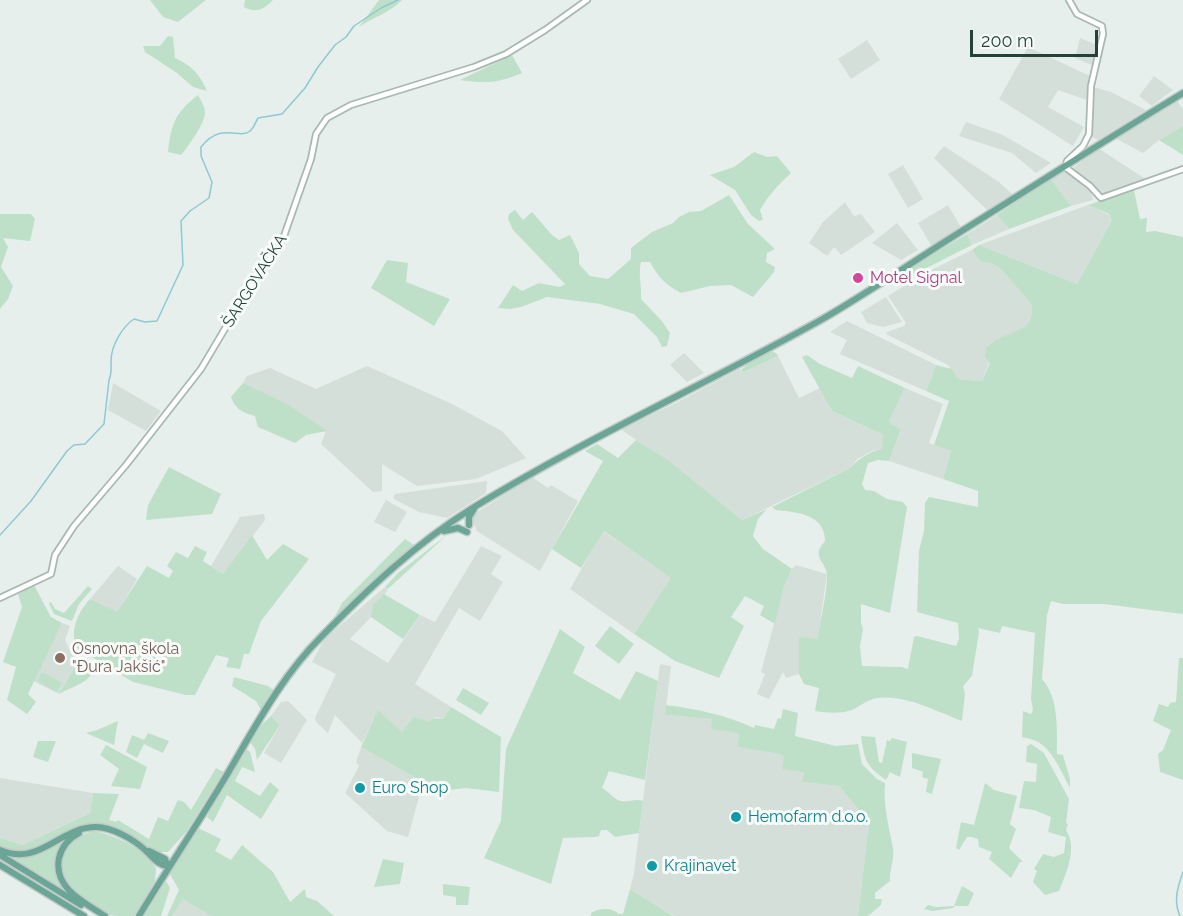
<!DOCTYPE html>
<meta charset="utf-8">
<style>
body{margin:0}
#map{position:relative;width:1183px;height:916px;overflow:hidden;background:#e6efeb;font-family:Raleway,sans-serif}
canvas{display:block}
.scale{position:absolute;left:970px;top:30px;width:128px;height:27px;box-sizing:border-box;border:3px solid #24423a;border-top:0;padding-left:8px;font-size:18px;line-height:21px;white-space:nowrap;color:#24423a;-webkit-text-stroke:4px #f7fbf9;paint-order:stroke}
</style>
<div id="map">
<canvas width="1183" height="916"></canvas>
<div class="scale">200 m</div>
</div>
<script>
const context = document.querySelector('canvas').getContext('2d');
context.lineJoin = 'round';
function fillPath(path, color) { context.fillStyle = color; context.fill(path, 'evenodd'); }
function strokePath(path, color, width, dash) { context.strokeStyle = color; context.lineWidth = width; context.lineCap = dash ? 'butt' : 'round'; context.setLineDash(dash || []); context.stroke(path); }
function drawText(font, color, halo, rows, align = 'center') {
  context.font = font + ' Raleway,sans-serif'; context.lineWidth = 6; context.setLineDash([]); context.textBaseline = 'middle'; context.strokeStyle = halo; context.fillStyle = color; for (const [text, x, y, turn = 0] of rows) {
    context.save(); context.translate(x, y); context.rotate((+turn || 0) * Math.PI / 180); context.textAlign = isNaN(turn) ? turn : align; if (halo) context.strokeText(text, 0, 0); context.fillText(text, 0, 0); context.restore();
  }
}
const built = new Path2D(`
 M1080 38 1099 46 1092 65 1075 58Z
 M867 40 880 60 851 79 838 59Z
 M1028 47 1090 76 1087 100 1058 90 1048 107 1084 127 1073 146 999 99Z
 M1154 76 1173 90 1152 106 1139 96Z
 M1093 87 1111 92 1146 110 1098 140 1091 136Z
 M1177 100 1183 110V126L1159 140 1143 153 1115 138Z
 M966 122 1003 135 1051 163 1036 173 1012 153 959 136Z
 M944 146 999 182 1013 195 988 211 934 158Z
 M1098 148 1147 180 1103 195 1073 168Z
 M903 165 923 199 908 208 888 174Z
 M1064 170 1091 192 1093 200 1071 206 1050 178Z
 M845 202 854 216 861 214 875 232 841 255 834 247 827 256 809 243 823 222Z
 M948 205 962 229 932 247 918 223Z
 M1088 205 1109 215 1112 220 1077 284 979 245Z
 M997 215 1009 229 972 245 967 234Z
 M897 223 918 250 901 260 872 243Z
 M972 250 980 261 993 264 1001 269 1032 305 1033 312 1028 323 1017 332 998 339 982 381 958 379 948 365 886 334 887 332 904 326 906 323 888 296 921 275Z
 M886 297 902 322 883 327 867 323 861 312Z
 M847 321 936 365 926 391 840 354 847 340 830 332Z
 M684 353 704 373 687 382 670 365Z
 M778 356 799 398 820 388 832 411 836 413 883 435V449L872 451 857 459 850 468 742 520 669 462 620 429 674 404 740 369V371L744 372Z
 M367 366 450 403 502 431 526 458 476 479 417 486 382 464V491L373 492 321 444 326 431 243 383 247 376 270 368 316 389Z
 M113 383 161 411 146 431 108 410Z
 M905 388 943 404 929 443 951 451 943 479 889 461 901 431 889 422Z
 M532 477 548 488 551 485 578 501 540 571 477 531 473 522V517L479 511Z
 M487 481 486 493 447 518 419 512 394 499 393 497 395 494Z
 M386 500 407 512 395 532 374 522Z
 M264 514 265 520 223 574 211 566 240 517Z
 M603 531 672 578 634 634 570 589Z
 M481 546 502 556 491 574 503 582 480 621 459 608 415 684 451 707 443 719 436 717 430 723 402 732 378 711 362 743 335 715 328 733 316 722 315 718 336 674 312 662 322 643 330 634 385 587 388 590 373 609 371 617 350 639 388 663 420 615 435 622Z
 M796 565 827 574 818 636 817 639 799 638V674L786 678 783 672 769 699 757 694 765 674 761 672 784 586 792 569Z
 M118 566 137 579 117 613 90 599Z
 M62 623 70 626 65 640 73 656 79 660 59 694 33 681Z
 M660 664 671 666 665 715 713 719 739 733 737 747 780 754 804 772 803 782 839 786 869 822 858 916H674L630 889 634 873Z
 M288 701 307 720 281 763 264 753 280 725 271 716 281 702Z
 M361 747 421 781 422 786 408 837 387 831 345 793 359 766 356 762Z
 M0 778 93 793 90 813 23 845 0 838Z
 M183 898 211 916H172Z`);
const green = new Path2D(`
 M150 0H206L178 22 163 17Z
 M245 0H273C264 9 256 14 244 7Z
 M379 0H402C390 13 373 17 359 27Z
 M168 36 173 37 175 58C191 65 200 74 207 91L193 87 177 73 145 52 143 46H160Z
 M512 55 522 73C498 83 486 84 460 80Z
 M198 95C201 101 205 106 205 113 205 123 188 147 181 155L168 152C171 124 175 113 198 95Z
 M1183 126V155L1159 140Z
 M754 152 767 157 777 156 791 173C778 185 768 196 760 210L763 220 759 221 751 215 735 190 710 175 734 167Z
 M1050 178 1071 206 1009 229 997 215Z
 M1134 190 1140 219 1147 218 1146 232 1155 231 1183 237V614L1104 604H1063L1051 601 1047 615 1042 679C1059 697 1057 731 1057 754L1063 755 1070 779V788C1062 773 1052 748 1036 741 1032 739 1026 738 1022 737L1023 711 1031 714 1033 710 1031 699 1035 633 1002 626 1000 633 978 628 979 632 972 676 963 686 965 694 962 721C936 711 905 694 877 698 867 700 860 706 852 710 839 714 827 713 815 711L819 688 804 684 799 674V637L817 639 818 636C821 616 827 594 827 575 826 560 810 558 825 541 825 514 796 512 776 510L772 507 850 468C859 458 869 452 882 449L883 435 832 411 802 357 807 355 820 364 852 378 858 366 905 388 889 422 901 430 889 461 878 460 868 463 862 484 865 490 874 491 887 499 903 502 907 507 890 613 861 604V623L863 629 860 646 862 666 901 667 908 669 914 637 917 636 956 646 959 639 958 623 917 612 919 551 924 531 925 503 929 497 978 507V491L943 479 951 451 934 445 949 401 926 391 936 365 952 369 958 379 982 381 990 363 985 357 986 348C990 345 994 341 998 339 1015 330 1034 330 1032 305L1001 269 993 264 980 261 972 250 979 245 1077 284 1112 220 1109 214 1088 205Z
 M729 195 748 224 775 249 767 253 766 262 775 267 774 272 753 297 731 285 710 286 681 293C666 285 658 277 650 262H641C638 275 642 286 641 299L661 320 670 333 667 346 662 347 657 337 634 314 600 304 547 297 521 307 510 309 498 308 513 285 522 291 539 283 560 287 565 284 513 230 508 219 509 214 515 210 523 220 532 212 552 235 559 240 570 235 579 253V264L590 276 608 279 631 259V248L652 232 673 223 679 217 689 212 701 211Z
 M0 214H31L35 219 30 241 3 238 8 247 1 267 13 286 8 299 0 309Z
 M967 234 972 245 891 286H886L888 281Z
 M387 260 408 263 406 282 450 299 434 326 371 288Z
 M771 351 776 353 778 356 744 372 740 371 750 362Z
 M243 383 287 404 327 431 306 435 295 443 258 427 255 416C242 412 236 410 231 397Z
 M636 440 669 461 742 520 767 509 758 519 753 536 763 549 792 569 784 586 775 624 760 615 764 606 745 596 731 617 744 626 719 678 675 661 634 634 671 578 604 531 581 568 552 549 603 461 585 451 597 444 618 458Z
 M169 467 221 494 212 514 146 520 148 505Z
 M448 534 390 587 387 589 385 587 398 573Z
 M252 535 267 560 283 544 309 559 261 621 249 654H244L240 669 226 667 229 658 216 655 195 695H186L133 682 77 648C69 631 78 612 90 599L117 612 147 566 169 578 173 571 167 566 176 552 188 558 195 546 207 552 203 561 223 574Z
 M405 539 414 545 334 618 342 603Z
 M34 585 51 617 62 623 28 694 36 702 27 714 7 700 16 667 3 662 22 607 18 594Z
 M88 586 92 589 79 604 72 621 54 614 49 603 51 602 55 609 64 613Z
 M384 594 420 615 403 639 371 617 373 605Z
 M610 626 634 644 619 664 595 646Z
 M560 629 585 647 573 673 620 700 636 671 658 681 645 780 609 771 602 788C608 791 612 797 618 800 626 804 634 798 643 801L639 833 615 837 607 830H601L599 836 595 837 563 838 551 884 484 858 501 821 506 749Z
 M1179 658H1183V780L1160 772 1158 754 1163 750 1171 730 1153 721 1159 704 1168 707 1170 703 1176 702Z
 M79 660 88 665 90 662 95 664C93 683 74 685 59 694Z
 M42 672 62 683 57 692 37 681Z
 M234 677 268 686 275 691 261 710 256 701 232 686Z
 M463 688 489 703 481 715 456 700Z
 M666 705C697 709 726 715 754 728L755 725 774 729 778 718 781 719 783 709 798 713 795 736 836 746 858 744 862 764 877 779 885 783C883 805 889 827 893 848 895 859 889 870 890 881L875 893V899H882L881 905 868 916H858L869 822 839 786 802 782 804 772 782 769 784 757 780 754 737 747 739 733 711 729 712 719 665 715Z
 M451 707 501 737 499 792 466 788 432 792 422 786 421 781 361 747 378 710 402 732 414 717 430 722 433 718 443 719Z
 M271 716 280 725 257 760 255 749 250 742 261 725Z
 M118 721 114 745 86 733 97 730Z
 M148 733 169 741 163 753 144 744 137 758 126 752 132 735 144 740Z
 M861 736 875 737 879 762 882 763 887 740 890 741 892 738 907 742 900 777 890 772 886 780C865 765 865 761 861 736Z
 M38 741H56L48 762 33 757Z
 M1031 744 1044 753 1069 799 1066 823 1068 824 1066 830C1078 848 1066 874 1059 891L1045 895 1033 882 1037 871 1034 869 1043 854 1054 857 1064 853 1066 837 1048 832 1051 817 1034 810 1019 808 1024 781 1036 782 1037 764 1026 762 1027 746Z
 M106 745 147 767 140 789 111 786 119 769 100 755Z
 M245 748 250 752 255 772 242 767 235 781 260 796 270 782 279 790 261 819 227 795 213 822 207 817 218 794Z
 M912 753 941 759 932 794 926 792 928 779 922 777 923 772 912 768Z
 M216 768 224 772 186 832 168 852H157L109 827 86 825 78 828 24 854 0 848V838L23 845 90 813 93 793 119 794 109 820 116 822 118 820 149 839 158 817 168 821 178 800 184 802 191 810Z
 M985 783 994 790 1017 796 1010 824 1016 829 1009 848 1023 862H1020L1011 878 989 859 992 852 979 847 978 839 972 837H967L959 850 956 848 961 822 974 825Z
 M198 828 221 839 215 851 231 860 242 845 273 872 290 902 305 889 306 897 317 901 334 916H211L183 899 172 916H167L179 890 170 874Z
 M94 831C115 835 146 849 156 869L155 881 134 916C126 916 114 916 106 915 93 908 74 896 66 883 50 858 69 836 94 831Z
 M68 837 59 852 63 890 6 856C31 859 47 848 68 837Z
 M383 859 404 863 400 884 374 887Z
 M166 881 170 888 161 916H144Z
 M443 884 470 887 468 905H456V897L443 895Z
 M962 886 974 893 968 906H955L953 908 933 911 924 909 928 905 936 907 954 906Z
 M630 889 667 912 673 916H591V913C599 908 612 907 619 914H623Z`);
const stream = new Path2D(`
 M0 535 31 501 67 451 74 445 85 444 104 424 109 380C112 373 111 369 111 361 111 346 122 327 134 319L145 322 157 321 183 265 181 221 190 211 209 198 212 182 201 156V147C222 121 239 140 250 131 254 128 256 121 258 118L282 114 305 88 318 67 335 45 346 37 354 26 381 8 398 0
 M1180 916C1173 901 1178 886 1183 872`);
const minor = new Path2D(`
 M1069 0 1077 14 1102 26 1103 34 1091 86 1089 134 1083 146 1067 161 1065 167 1090 186 1101 198 1183 169
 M0 598 51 574 55 555 74 526 126 465 201 369 239 305 284 236 311 159 316 134 327 118 351 105 474 67 506 54 545 30 587 0`);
const major = new Path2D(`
 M469 525V517L474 509
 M444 531 458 528 467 532
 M79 833C69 838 62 846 59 858 53 888 84 902 105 916
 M0 850C40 867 59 827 96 827 112 827 135 840 146 851 154 858 157 865 168 866
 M149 851 165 859 168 866
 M0 855 81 905
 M0 865 84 916
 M139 916C166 871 195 828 222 783 252 733 279 679 321 637 367 590 415 544 471 509 583 440 704 385 819 321 866 294 911 263 957 234 1032 187 1107 139 1183 93`);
const markers = [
 [858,278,6,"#d1479c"],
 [60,658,6,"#8d6e63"],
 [360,788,6,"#0f9aa8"],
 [736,817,6,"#0f9aa8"],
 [652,866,6,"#0f9aa8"]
];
const hotelNames = [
 ["Motel Signal",870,278]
];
const streetNames = [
 ["ŠARGOVAČKA",255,281,-58]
];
const educationNames = [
 ["Osnovna škola",72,649],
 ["\"Đura Jakšić\"",72,667]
];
const cultureNames = [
 ["Euro Shop",372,788],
 ["Hemofarm d.o.o.",748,817],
 ["Krajinavet",664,866]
];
fillPath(built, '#d4dfda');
fillPath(green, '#bfe0c8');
strokePath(stream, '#8ec9d4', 1.5);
strokePath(minor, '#a8b8b2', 8);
strokePath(major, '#c2cac8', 9);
strokePath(minor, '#fff', 4.5);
strokePath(major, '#6aa596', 6);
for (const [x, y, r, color] of markers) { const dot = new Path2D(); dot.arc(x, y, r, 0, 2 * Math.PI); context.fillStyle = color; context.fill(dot); strokePath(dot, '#f7fbf9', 2); }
drawText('16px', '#b23c85', '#f7fbf9', hotelNames, 'left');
drawText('16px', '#24423a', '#f7fbf9', streetNames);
drawText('16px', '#785e54', '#f7fbf9', educationNames, 'left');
drawText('16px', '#0d838f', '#f7fbf9', cultureNames, 'left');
</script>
